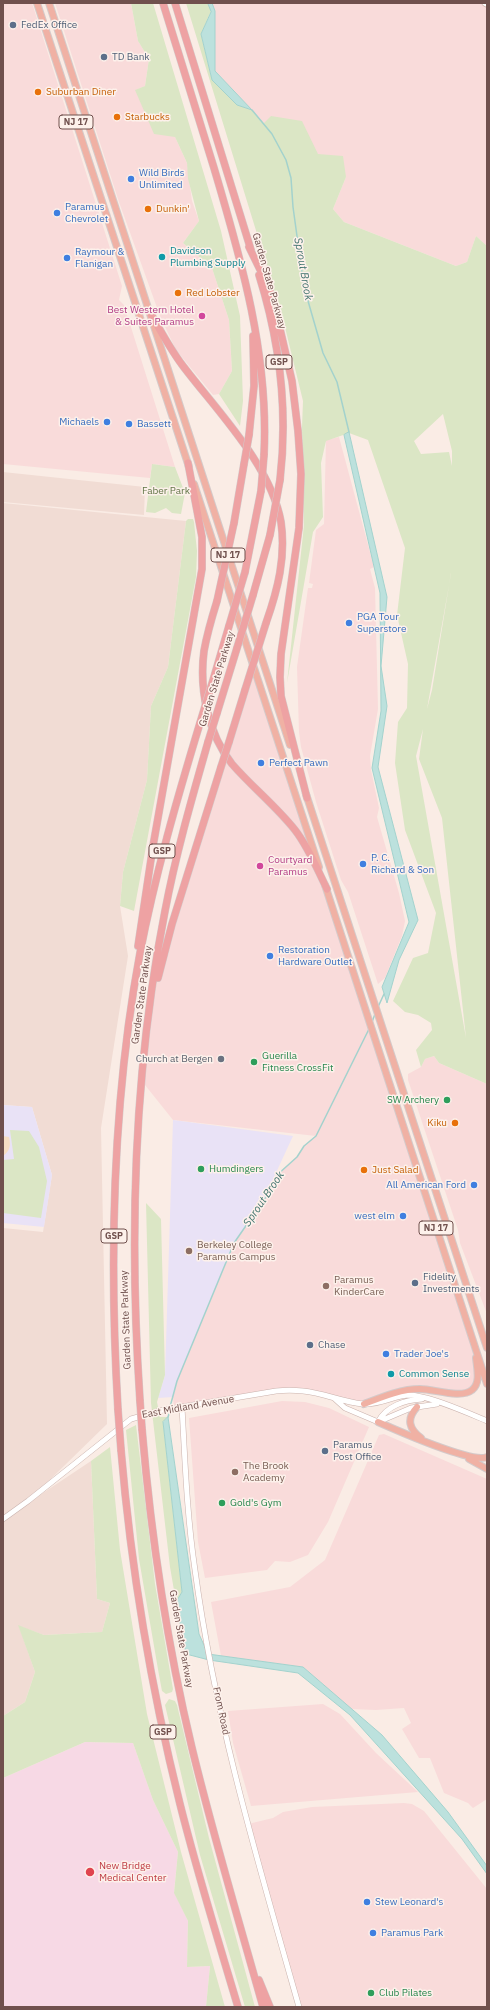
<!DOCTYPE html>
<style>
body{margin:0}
#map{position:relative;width:490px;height:2010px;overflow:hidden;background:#faece5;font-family:"IBM Plex Sans",sans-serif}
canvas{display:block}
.frame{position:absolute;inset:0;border:4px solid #70504d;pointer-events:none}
</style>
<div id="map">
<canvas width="490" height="2010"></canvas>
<div class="frame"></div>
</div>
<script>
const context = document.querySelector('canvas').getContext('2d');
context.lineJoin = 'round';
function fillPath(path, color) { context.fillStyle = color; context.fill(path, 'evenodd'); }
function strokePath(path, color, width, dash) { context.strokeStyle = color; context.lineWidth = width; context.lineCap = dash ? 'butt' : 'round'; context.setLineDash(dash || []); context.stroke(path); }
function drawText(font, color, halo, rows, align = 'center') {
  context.font = font + ' "IBM Plex Sans",sans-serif'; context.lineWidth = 3; context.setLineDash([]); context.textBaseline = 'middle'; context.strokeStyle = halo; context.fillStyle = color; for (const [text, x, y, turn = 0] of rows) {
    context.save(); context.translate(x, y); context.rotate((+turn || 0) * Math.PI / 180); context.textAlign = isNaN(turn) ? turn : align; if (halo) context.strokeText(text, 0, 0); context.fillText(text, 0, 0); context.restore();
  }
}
const residential = new Path2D(`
 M3 472 145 487 144 515 3 502Z
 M3 503 186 521 168 667 151 706 147 780 123 872 120 906 128 956 101 1128 107 1424 22 1507 91 1461 97 1599 110 1603 102 1632 44 1635 19 1626 35 1672 25 1702 3 1716V1228L43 1232 52 1175 32 1107 3 1105Z`);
const commercial = new Path2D(`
 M3 3H32L122 286 119 300 124 305 175 467 152 464 150 478 3 464Z
 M55 3H131L138 41 149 59 145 86 136 90 175 137 187 163 192 201 199 221 183 243 212 268 229 320 232 371 219 394 213 395 176 350 160 316 119 202Z
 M212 3H487V246L476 236 467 262 456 266 344 222 333 209 346 177 318 154 264 123 215 71V11Z
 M339 437 374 567 370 569 375 588 378 709 370 756 371 770 379 808 377 817 399 893 405 921 402 936 385 978 378 984 348 892 341 880 316 802 301 747 299 732 297 667 308 588H312L313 584 309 583 316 530 324 524 326 440Z
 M255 668 475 1344 477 1378 468 1392 421 1389 364 1404 292 1390 174 1408 173 1397 177 1381 234 1243 270 1191 277 1175 297 1157 304 1146 316 1136 173 1120 141 1080 148 1017 167 942Z
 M434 1056 439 1063 487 1084V1314L460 1243 458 1230 408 1080V1074L421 1067 425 1059Z
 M282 1401 305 1402 329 1408 369 1427 328 1522 308 1555 290 1562 275 1561 267 1570 205 1578 198 1542 189 1418Z
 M384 1434 487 1479V1799L473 1808 468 1803 444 1793 430 1758H419L402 1729 411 1723 404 1708 376 1710 351 1709 303 1667 221 1656 211 1602 290 1587 325 1560 379 1435Z
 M323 1704 340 1714 376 1753 418 1792 251 1806 233 1743 228 1711Z
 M404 1803 412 1804 424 1811 487 1889V2007H299L248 1824 273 1818 283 1812 312 1807Z`);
const education = new Path2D(`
 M3 1105 32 1107 52 1175 44 1227 3 1223Z
 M173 1120 293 1136 262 1203 234 1243 177 1381 173 1397 158 1398 165 1375Z`);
const medical = new Path2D(`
 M85 1742 133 1743 153 1800 178 1852 174 1892 188 1921 187 1967 210 1966 206 2007H3V1778Z`);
const green = new Path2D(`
 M131 3H153L221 231 240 316 243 401 240 426 219 394 232 371 229 320 212 268 183 243 199 221 188 179 187 163 175 137 154 134 135 90 145 86 149 59 138 41Z
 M186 3H208L211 11 201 34 212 80 237 105 252 110 264 123 271 116 302 121 318 154 343 156 346 177 333 209 344 222 456 266 467 262 476 236 487 246V1084L439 1063 434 1056 425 1059 421 1067 416 1050 432 1030 431 1023 418 1015 405 1012 393 1001 413 958 428 953 436 913 405 830 395 763 398 722 407 708 408 664 397 615 405 548 368 440 349 433 326 441 321 463 323 517 313 532 287 683 304 525 302 427 303 401 282 315ZM443 414 452 451V466L449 452 421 454 414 441ZM451 573 432 690 427 709 451 574ZM423 729 419 759 442 818 466 1038 416 756Z
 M152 464 175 467 185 493 181 514 172 513 166 508 155 513 146 512Z
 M188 519H193L194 522 197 551 196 577 134 911 120 906 123 872 147 780 151 706 168 667 186 521Z
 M10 1130 29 1131 39 1147 47 1181 41 1218 3 1213V1160L14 1159Z
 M146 1203 161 1219 165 1375 157 1402 160 1417H168L163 1422 182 1592 176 1602 170 1567 151 1403Z
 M136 1425 155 1584 173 1689 172 1692 166 1694 162 1691 159 1675 139 1559 126 1430Z
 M110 1447 120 1550 147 1714 181 1852 225 2007H206L210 1966 187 1967 188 1921 174 1893 178 1852 153 1800 133 1743 85 1742 3 1778V1716L25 1702 35 1672 18 1625 44 1635 102 1632 110 1603 97 1599 91 1461Z
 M169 1699 175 1701 177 1705 209 1838 255 2007H245L200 1855 165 1705Z`);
const sand = new Path2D(`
 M3 1136 9 1137C11 1145 10 1151 3 1156Z`);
const water = new Path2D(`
 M208 3H212L215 11V71L252 110 237 105 212 80 201 34 211 12Z
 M349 432 387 597 381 666 387 706 378 767 418 920 399 960 387 1003 382 987 409 922 372 768 381 711 380 593 344 435Z
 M168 1417 199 1634 208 1654 303 1667 382 1735 448 1812 487 1866V1874L462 1839 350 1715 298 1673 209 1660 186 1654 176 1602 182 1592 163 1422Z`);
const stream = new Path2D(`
 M252 110 272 134 286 160 291 178 293 207 304 287 323 353 337 382 349 432
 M378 1007 384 994
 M372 1022 375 1014
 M170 1407 177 1381 234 1243 270 1191 277 1175 297 1157 304 1146 316 1136 369 1029
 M168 1417 170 1411`);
const tertiary = new Path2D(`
 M335 1399 345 1408 378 1422 411 1408 437 1404
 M182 1407C185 1461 187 1516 195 1570 215 1719 258 1863 299 2007
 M378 1422C386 1406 405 1400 422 1399
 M3 1519 28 1501 131 1419 163 1410 276 1391C285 1390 294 1390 303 1391 324 1393 342 1402 363 1404 380 1405 393 1396 408 1395 428 1395 468 1413 487 1421`);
const secondary = new Path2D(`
 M485 3 487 4`);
const trunk = new Path2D(`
 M37 3 189 467
 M49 3 290 745
 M194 484 319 867
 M306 794 487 1348
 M325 885 487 1384
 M364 1404C382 1397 401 1389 420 1389 434 1389 461 1399 472 1390 481 1383 477 1368 476 1358
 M417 1407C406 1419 409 1429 421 1438
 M378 1422C396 1430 473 1464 487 1457
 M469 1459 487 1469`);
const motorway = new Path2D(`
 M163 3C180 58 197 113 214 168 242 262 269 356 264 455
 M175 3 251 250
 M249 247 269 288 280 329 292 381 298 431 301 474 299 528 281 654 280 677 281 696 307 798
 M259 275C280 342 288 411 280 480
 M150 312C160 330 170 349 183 366 217 411 271 465 281 522 286 557 278 589 266 623
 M249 435 254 386 253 336
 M234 523 244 464
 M245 572 261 491
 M253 595 270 535
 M217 601C212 617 207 634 204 651 199 689 208 734 232 764 252 787 276 806 295 830 309 848 317 869 327 889
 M214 677 229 626
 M217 713 237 648
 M229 742 245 690
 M138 946 153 846 202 569V537L188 463
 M158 978 172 924 221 767
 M140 1401C129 1237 133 1073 165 911 176 853 192 798 208 742
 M118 1410C109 1258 112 1103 140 953 155 875 177 799 200 723
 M142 1429C151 1536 167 1644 192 1748 213 1835 239 1921 263 2007
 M121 1450C131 1569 151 1688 180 1804 197 1872 218 1940 238 2007
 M259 1980 270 2007`);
const motorwayBridge = new Path2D(`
 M244 464 249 435
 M261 491 264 455
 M270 535 280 480
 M217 601 234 523
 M229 626 245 572
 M237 648 253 595
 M245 690 266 623
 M200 723 214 677
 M208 742 217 713
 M221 767 229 742
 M140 1401 142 1429
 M118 1410 121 1450`);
const markers = [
 [13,25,4,"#5c6f8a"],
 [104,57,4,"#5c6f8a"],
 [38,92,4,"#e8710a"],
 [117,117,4,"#e8710a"],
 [131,179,4,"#3f7fe0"],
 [148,209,4,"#e8710a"],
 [57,213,4,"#3f7fe0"],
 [162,257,4,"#0f9aa8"],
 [67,258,4,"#3f7fe0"],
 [178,293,4,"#e8710a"],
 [202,316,4,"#d1479c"],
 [107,422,4,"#3f7fe0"],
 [129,424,4,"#3f7fe0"],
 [349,623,4,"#3f7fe0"],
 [261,763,4,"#3f7fe0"],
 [363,864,4,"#3f7fe0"],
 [260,866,4,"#d1479c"],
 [270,956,4,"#3f7fe0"],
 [221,1059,4,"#6b7280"],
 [254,1062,4,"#2e9e5b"],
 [447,1100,4,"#2e9e5b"],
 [455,1123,4,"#e8710a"],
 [201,1169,4,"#2e9e5b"],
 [364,1170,4,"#e8710a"],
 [474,1185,4,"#3f7fe0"],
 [403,1216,4,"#3f7fe0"],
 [189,1251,4,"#8d6e63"],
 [415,1283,4,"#5c6f8a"],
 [326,1286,4,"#8d6e63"],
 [310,1345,4,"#5c6f8a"],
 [386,1354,4,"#3f7fe0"],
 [391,1374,4,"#0f9aa8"],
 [325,1451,4,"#5c6f8a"],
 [235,1472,4,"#8d6e63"],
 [222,1503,4,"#2e9e5b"],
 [90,1872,5,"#e0444e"],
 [367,1902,4,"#3f7fe0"],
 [373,1933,4,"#3f7fe0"],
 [371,1993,4,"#2e9e5b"]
];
const shields = [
 [76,122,34],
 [279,362,26],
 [228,555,34],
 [162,851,26],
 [436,1228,34],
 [114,1236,26],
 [163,1732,26]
];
const shieldNames = [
 ["NJ 17",76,122],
 ["GSP",279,362],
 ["NJ 17",228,555],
 ["GSP",162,851],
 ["NJ 17",436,1228],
 ["GSP",114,1236],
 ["GSP",163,1732]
];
const serviceNames = [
 ["FedEx Office",21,25],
 ["TD Bank",112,57],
 ["Fidelity",423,1277],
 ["Investments",423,1289],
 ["Chase",318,1345],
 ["Paramus",333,1445],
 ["Post Office",333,1457]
];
const foodNames = [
 ["Suburban Diner",46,92],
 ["Starbucks",125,117],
 ["Dunkin'",156,209],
 ["Red Lobster",186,293],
 ["Kiku",447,1123,"right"],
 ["Just Salad",372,1170]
];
const shopNames = [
 ["Wild Birds",139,173],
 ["Unlimited",139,185],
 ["Paramus",65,207],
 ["Chevrolet",65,219],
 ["Raymour &",75,252],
 ["Flanigan",75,264],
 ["Michaels",99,422,"right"],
 ["Bassett",137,424],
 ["PGA Tour",357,617],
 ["Superstore",357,629],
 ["Perfect Pawn",269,763],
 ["P. C.",371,858],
 ["Richard & Son",371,870],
 ["Restoration",278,950],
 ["Hardware Outlet",278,962],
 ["All American Ford",466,1185,"right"],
 ["west elm",395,1216,"right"],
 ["Trader Joe's",394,1354],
 ["Stew Leonard's",375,1902],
 ["Paramus Park",381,1933]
];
const cultureNames = [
 ["Davidson",170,251],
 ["Plumbing Supply",170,263],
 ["Common Sense",399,1374]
];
const streetNames = [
 ["Garden State Parkway",269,281,74],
 ["Garden State Parkway",217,679,-73],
 ["Garden State Parkway",142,995,-82],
 ["Garden State Parkway",126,1320,-92],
 ["East Midland Avenue",188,1407,-10],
 ["Garden State Parkway",181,1639,80],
 ["From Road",221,1711,78]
];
const hotelNames = [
 ["Best Western Hotel",194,310],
 ["& Suites Paramus",194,322],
 ["Courtyard",268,860,"left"],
 ["Paramus",268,872,"left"]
];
const parkNames = [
 ["Faber Park",166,491]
];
const leisureNames = [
 ["Guerilla",262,1056],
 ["Fitness CrossFit",262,1068],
 ["SW Archery",439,1100,"right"],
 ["Humdingers",209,1169],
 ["Gold's Gym",230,1503],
 ["Club Pilates",379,1993]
];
const worshipNames = [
 ["Church at Bergen",213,1059]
];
const educationNames = [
 ["Berkeley College",197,1245],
 ["Paramus Campus",197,1257],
 ["Paramus",334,1280],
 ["KinderCare",334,1292],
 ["The Brook",243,1466],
 ["Academy",243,1478]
];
const healthNames = [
 ["New Bridge",99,1866],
 ["Medical Center",99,1878]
];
const waterNames = [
 ["Sprout Brook",303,269,80],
 ["Sprout Brook",264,1199,-56]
];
fillPath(residential, '#f1dcd4');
fillPath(commercial, '#f9dbda');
fillPath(education, '#e9e2f6');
fillPath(medical, '#f7d9e5');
fillPath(green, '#dbe6c5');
fillPath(sand, '#f6ddc3');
fillPath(water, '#bce1dd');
strokePath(water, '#a3d2cd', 1);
strokePath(stream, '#a3d2cd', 1.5);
strokePath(tertiary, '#cab2ad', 6);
strokePath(secondary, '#cfb3ad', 7);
strokePath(trunk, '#d4caca', 8);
strokePath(motorway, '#d4caca', 8);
strokePath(tertiary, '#fff', 5);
strokePath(secondary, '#fff', 5.5);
strokePath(trunk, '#f0b1a4', 6);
strokePath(motorway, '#eea2a3', 7);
strokePath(motorwayBridge, '#d4caca', 8, []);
strokePath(motorwayBridge, '#eea2a3', 7);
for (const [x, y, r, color] of markers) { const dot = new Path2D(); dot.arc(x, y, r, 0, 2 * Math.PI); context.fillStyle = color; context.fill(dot); strokePath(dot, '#fdf1eb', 1.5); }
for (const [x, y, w] of shields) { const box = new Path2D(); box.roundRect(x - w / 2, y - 7, w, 14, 3); context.fillStyle = '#fdf1eb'; context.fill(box); strokePath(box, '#70504d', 1); }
drawText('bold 9px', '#70504d', null, shieldNames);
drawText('10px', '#4e5e75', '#fdf1eb', serviceNames, 'left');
drawText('10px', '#c56008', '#fdf1eb', foodNames, 'left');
drawText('10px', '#366cbe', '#fdf1eb', shopNames, 'left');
drawText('10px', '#0d838f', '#fdf1eb', cultureNames, 'left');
drawText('10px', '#70504d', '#fdf1eb', streetNames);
drawText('10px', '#b23c85', '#fdf1eb', hotelNames, 'right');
drawText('10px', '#607546', '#fdf1eb', parkNames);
drawText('10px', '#27864d', '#fdf1eb', leisureNames, 'left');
drawText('10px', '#5b616d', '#fdf1eb', worshipNames, 'right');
drawText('10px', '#785e54', '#fdf1eb', educationNames, 'left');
drawText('10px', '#be3a42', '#fdf1eb', healthNames, 'left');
drawText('italic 11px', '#42746f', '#fdf1eb', waterNames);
</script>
